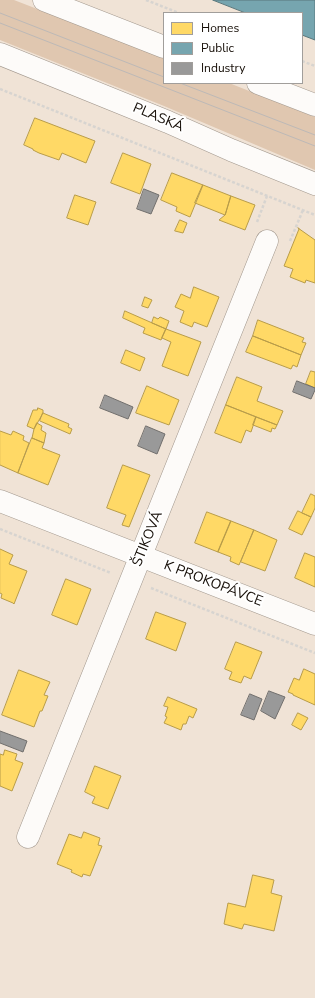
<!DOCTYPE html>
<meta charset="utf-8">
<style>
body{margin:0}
#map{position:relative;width:315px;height:998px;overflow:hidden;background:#f0e3d6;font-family:"Nunito Sans",sans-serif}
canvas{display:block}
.legend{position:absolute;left:163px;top:12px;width:140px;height:72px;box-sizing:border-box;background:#fff;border:1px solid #a19e9b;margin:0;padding:5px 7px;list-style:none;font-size:12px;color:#140c05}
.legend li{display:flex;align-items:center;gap:8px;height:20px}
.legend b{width:20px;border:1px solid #a19e9b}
</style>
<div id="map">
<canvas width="315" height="998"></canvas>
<ul class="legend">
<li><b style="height:11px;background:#ffd966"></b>Homes</li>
<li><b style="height:11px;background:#76a5af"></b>Public</li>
<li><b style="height:11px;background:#999"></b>Industry</li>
</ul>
</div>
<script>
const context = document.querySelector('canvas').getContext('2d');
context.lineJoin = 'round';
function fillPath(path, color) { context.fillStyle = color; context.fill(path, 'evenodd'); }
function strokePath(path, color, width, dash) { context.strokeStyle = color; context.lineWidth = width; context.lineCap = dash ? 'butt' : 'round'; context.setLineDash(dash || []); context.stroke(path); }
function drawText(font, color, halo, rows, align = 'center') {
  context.font = font + ' "Nunito Sans",sans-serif'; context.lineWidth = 4; context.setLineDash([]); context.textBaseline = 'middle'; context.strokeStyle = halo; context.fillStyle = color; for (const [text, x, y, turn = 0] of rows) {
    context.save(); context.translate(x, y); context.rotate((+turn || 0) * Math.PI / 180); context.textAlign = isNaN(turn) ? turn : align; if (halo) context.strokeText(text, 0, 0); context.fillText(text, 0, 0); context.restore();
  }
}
const green = new Path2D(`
 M0 0H14L164 58V83H229L315 117V170L164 106 0 40Z`);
const homes = new Path2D(`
 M35 118 95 141 86 163 62 153 59 160 39 153 33 150V149L24 145Z
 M123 153 151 164 140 194 111 183Z
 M172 173 203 185 190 217 176 211 177 207 161 200Z
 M203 185 231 196 225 215 195 203Z
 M75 195 96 202 88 225 67 218Z
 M231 196 255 205 245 230 219 220 225 215Z
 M180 220 187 223 183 233 175 231Z
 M298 228 315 240V283L306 280 305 283 290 277 293 269 284 266 299 229Z
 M194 287 219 297 207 327 194 322 192 327 180 322 184 311 175 307 181 294 190 298Z
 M145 297 152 300 148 308 142 306Z
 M125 311 166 329 161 340 143 333 145 328 123 318Z
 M154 317 158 319 160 317 169 321 166 329 152 323Z
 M258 320 304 338 302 342 306 343 301 355 253 336Z
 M166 329 201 342 188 376 162 366 171 342 162 338Z
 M253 336 301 355 297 367 293 365 291 369 246 352Z
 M126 350 145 358 140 371 121 363Z
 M311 371 315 372V388L306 384Z
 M237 377 262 387 257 401 283 411 277 425 226 405Z
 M147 386 179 400 169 425 136 413Z
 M226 405 256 417 251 432 246 430 241 443 215 433Z
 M38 408 43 410V413L34 429 27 426 33 410H37Z
 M43 413 69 424 68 427 72 429 70 434 40 421Z
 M256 417 277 425 275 429 272 428 271 432 253 425Z
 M37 423 42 426 41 430 46 433 44 443 32 438 34 429Z
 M0 431 11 435 13 431 24 436 23 440 29 443 18 473 0 465Z
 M32 438 44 443 42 448 60 455 48 485 18 473Z
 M123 465 150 475 129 527 122 525 126 515 107 508Z
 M311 494 315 496V508L311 517 302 513Z
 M298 511 311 517 302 535 289 529Z
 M207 512 231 521 218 552 195 543Z
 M231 521 254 530 239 565 230 561 231 557 218 552Z
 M254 530 277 540 265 571 241 562Z
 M0 549 13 555 9 564 27 571 14 604 13 603 1 598 2 594 0 593Z
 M305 553 315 557V587L295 578Z
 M66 579 91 589 77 625 52 615Z
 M156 612 186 623 176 651 146 639Z
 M236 642 262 652 251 679 244 676 241 683 229 679 232 672 225 669Z
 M304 669 315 674V705L293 695V694L288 692 294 678 299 680Z
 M19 670 50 682 44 695 48 696 42 711H40L34 727 2 715Z
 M168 697 197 709 193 718 189 716 186 724H183L181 730 164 723 167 717 165 716 168 707 164 706Z
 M298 713 308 718 301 730 292 725Z
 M5 750 17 754 15 760 23 763 12 791 0 786V754L3 755Z
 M95 766 121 776 108 809 92 803 95 797 85 792Z
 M84 832 100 838 98 845 102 846 90 876 83 874 82 877 71 872 72 870 57 864 69 834 81 838Z
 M253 875 274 880 271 893 282 896 274 931 244 924 242 929 224 924 228 903 245 907Z`);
const public = new Path2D(`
 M213 0H315V40L302 35V13H246Z`);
const industry = new Path2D(`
 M144 189 159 195 151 214 137 209Z
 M297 381 315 388V390L311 399 293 392Z
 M105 395 133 407 128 419 100 408Z
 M146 426 165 434 157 454 138 446Z
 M269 691 285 697 275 719 261 711Z
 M250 694 262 699 254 720 241 715Z
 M0 731 27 741 23 752 0 743Z`);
const path = new Path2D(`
 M146 0 179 13
 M302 61 315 66
 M0 89 315 215
 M257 222 267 196
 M290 241 303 210
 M0 529 111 573
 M151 588 315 653`);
const minor = new Path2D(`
 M0 501 315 624
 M28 837 267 241`);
const major = new Path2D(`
 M44 0 164 47
 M0 54 168 122 231 150 315 184
 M258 83 315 105`);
const tram = new Path2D(`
 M0 13 164 77
 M0 23 315 146
 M180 83 315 135`);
const streetNames = [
 ["PLASKÁ",158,118,23],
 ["ŠTIKOVÁ",148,539,-68],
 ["K PROKOPÁVCE",213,584,21]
];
fillPath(green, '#e0c7b0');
fillPath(homes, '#ffd966');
strokePath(homes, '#b89c49', 1);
fillPath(public, '#76a5af');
strokePath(public, '#59777c', 1);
fillPath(industry, '#999');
strokePath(industry, '#716f6d', 1);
strokePath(minor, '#a2988e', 23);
strokePath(major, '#a2988e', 23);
strokePath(path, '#d7d4d0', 2.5, [3, 2]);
strokePath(minor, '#fdfbf9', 22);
strokePath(major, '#fdfbf9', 22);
strokePath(tram, '#bdb9b7', 1);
drawText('14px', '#140c05', '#fff', streetNames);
</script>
